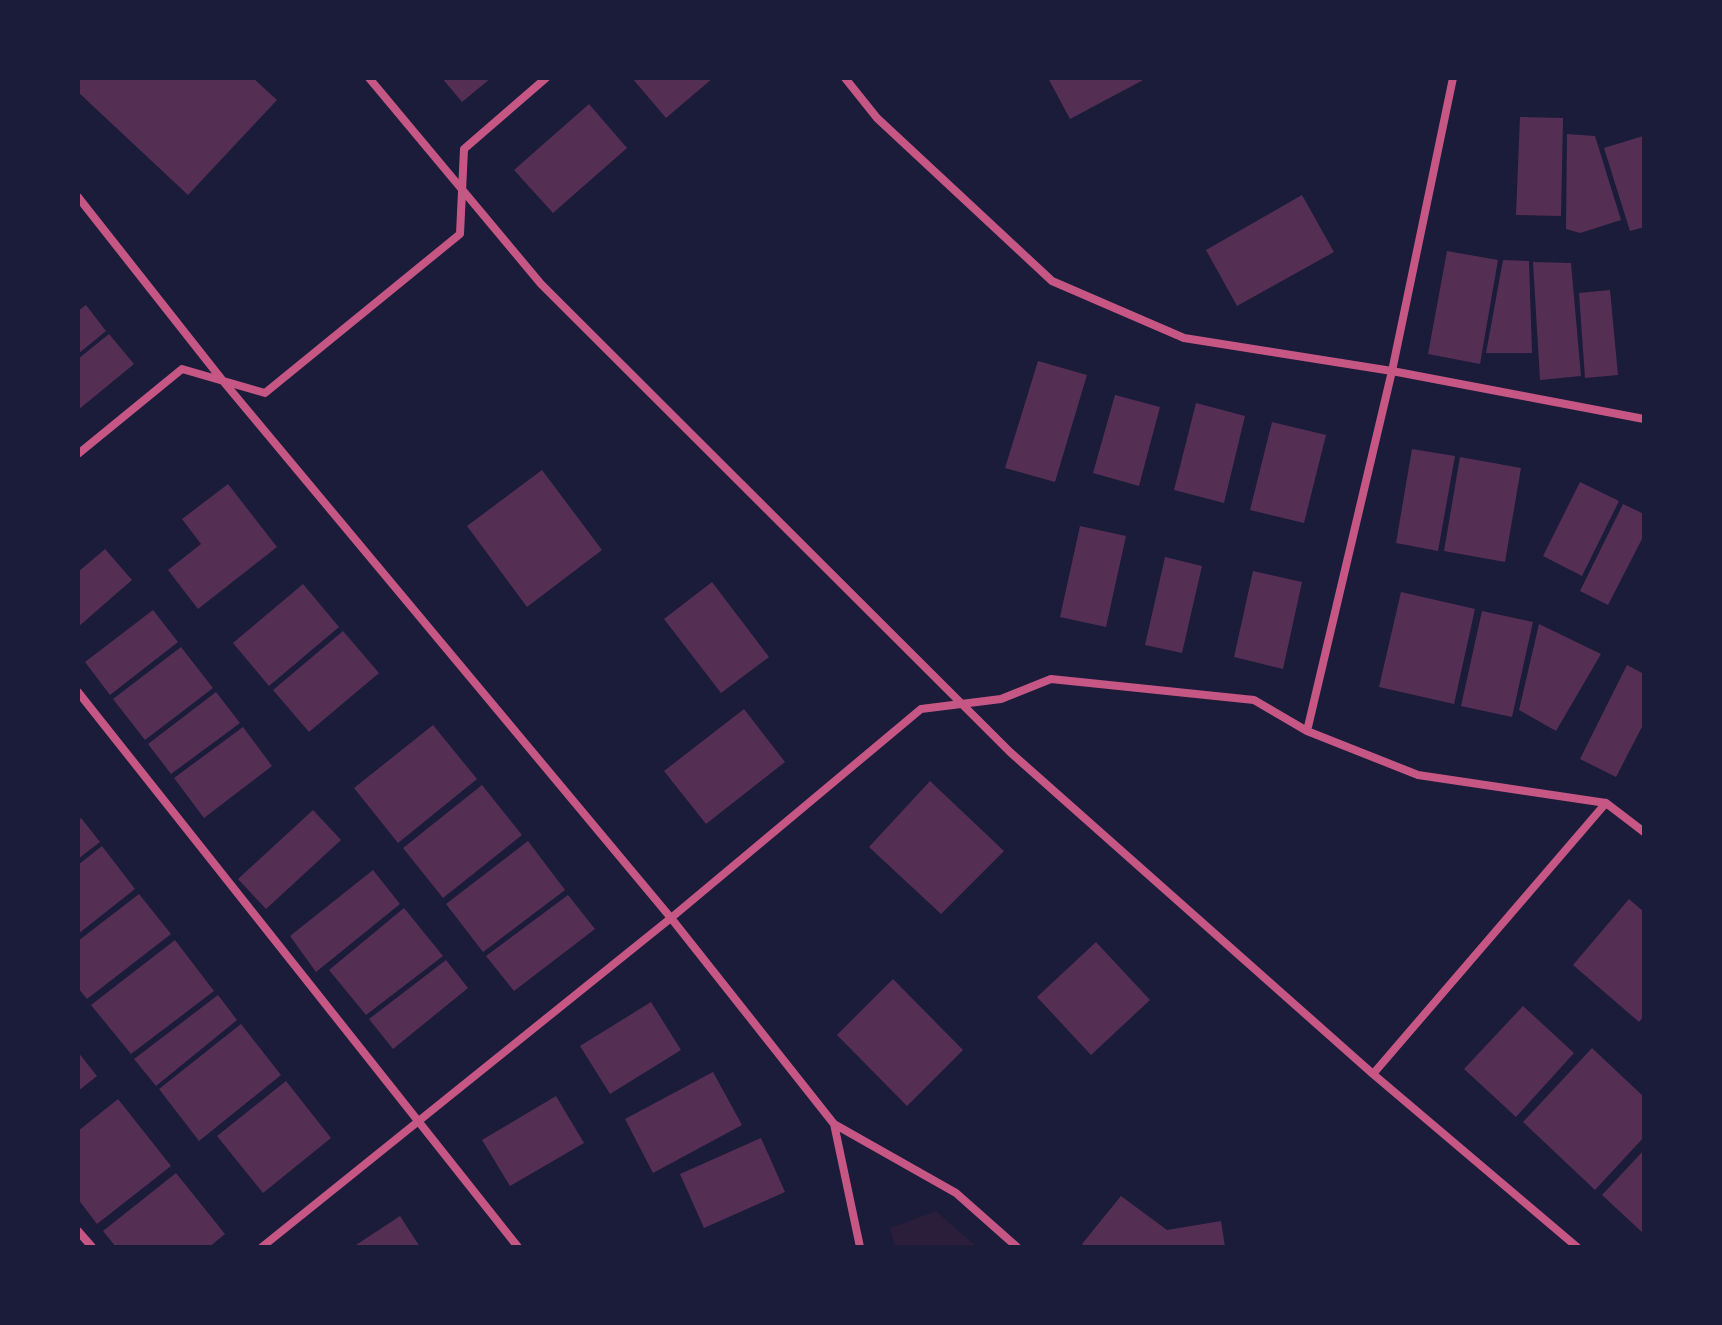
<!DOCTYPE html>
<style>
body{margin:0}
#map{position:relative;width:1722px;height:1325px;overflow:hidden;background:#1b1b3a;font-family:"PT Sans Narrow",sans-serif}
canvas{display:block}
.frame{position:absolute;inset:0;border:80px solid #1b1b3a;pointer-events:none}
</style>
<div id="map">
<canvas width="1722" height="1325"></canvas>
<div class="frame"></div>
</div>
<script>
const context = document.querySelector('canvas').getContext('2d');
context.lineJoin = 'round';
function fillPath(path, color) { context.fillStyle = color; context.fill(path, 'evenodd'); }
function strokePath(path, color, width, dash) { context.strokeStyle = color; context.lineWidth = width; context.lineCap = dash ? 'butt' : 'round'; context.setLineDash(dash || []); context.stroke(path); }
const green = new Path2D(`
 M936 1211 977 1247H895L890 1228Z`);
const building = new Path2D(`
 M78 78H253L277 100 188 195 78 92Z
 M442 78H491L462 102Z
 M632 78H713L666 118Z
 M1048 78H1147L1070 119Z
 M589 104 627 148 553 213 514 170Z
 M1520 117 1563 118 1561 216 1516 215Z
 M1567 134 1595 136 1621 220 1580 233 1566 229Z
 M1643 136 1644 227 1630 231 1604 148Z
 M1302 195 1334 252 1237 306 1206 250Z
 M1447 251 1498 260 1480 364 1428 354Z
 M1503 260 1529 261 1532 353H1486Z
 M1533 262 1571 263 1581 376 1540 380Z
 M1610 290 1618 375 1585 378 1579 293Z
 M86 305 106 331 78 354V311Z
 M109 334 134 364 78 410V359Z
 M1038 361 1087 375 1055 482 1005 468Z
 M1115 395 1160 407 1139 486 1093 473Z
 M1196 403 1245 416 1224 503 1174 490Z
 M1272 422 1326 435 1304 523 1250 510Z
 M1412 449 1455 456 1438 551 1396 543Z
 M1460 457 1521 468 1505 562 1444 551Z
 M542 470 602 550 527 607 467 526Z
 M1580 482 1619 501 1582 576 1543 556Z
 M228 484 277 547 198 609 168 570 201 544 182 519Z
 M1623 504 1644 514V535L1608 605 1580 591Z
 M1080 526 1126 536 1106 627 1060 617Z
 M105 549 132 580 78 627V572Z
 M1165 557 1202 566 1182 653 1145 645Z
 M1253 571 1302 582 1283 669 1234 657Z
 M712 582 769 657 721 693 664 619Z
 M303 584 339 627 269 686 233 643Z
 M1401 592 1475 609 1454 704 1379 687Z
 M153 610 178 642 110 695 85 662Z
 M1482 611 1533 622 1512 717 1461 706Z
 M1539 624 1601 654 1556 731 1519 710Z
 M343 631 379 673 309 732 273 690Z
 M181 647 213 688 145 740 113 699Z
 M1627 665 1644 674V723L1616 777 1580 759Z
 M216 692 240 723 171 774 148 744Z
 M744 709 785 762 706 824 664 771Z
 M433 725 477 779 398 843 354 788Z
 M243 727 272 766 204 818 174 778Z
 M930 781 1004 851 941 914 869 847Z
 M482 785 522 835 443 898 403 848Z
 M313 810 341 840 266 909 238 879Z
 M81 818 100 842 78 859V820Z
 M528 841 565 890 483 952 446 904Z
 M102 846 135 889 78 934V865Z
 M373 870 400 904 316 972 290 936Z
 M139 894 171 934 87 999 78 988V941Z
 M568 895 595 929 514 991 486 956Z
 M1629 899 1644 912V1016L1639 1022 1573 965Z
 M404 908 443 956 366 1015 329 970Z
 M175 940 214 991 131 1054 91 1005Z
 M1096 942 1150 1000 1091 1055 1037 997Z
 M446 960 468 988 393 1049 369 1019Z
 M893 979 963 1050 907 1106 837 1035Z
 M218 995 237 1020 156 1086 134 1059Z
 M651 1002 681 1050 610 1094 580 1046Z
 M1523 1006 1574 1053 1516 1117 1464 1069Z
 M241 1024 281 1075 199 1141 159 1089Z
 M1592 1048 1644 1097V1137L1595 1190 1523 1122Z
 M78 1052 97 1076 78 1091Z
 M713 1072 742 1125 653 1173 625 1119Z
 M286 1081 331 1138 263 1193 217 1136Z
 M556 1096 584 1143 510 1186 482 1140Z
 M118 1099 171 1166 97 1224 78 1199V1131Z
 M761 1138 785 1192 704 1228 680 1174Z
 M1644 1150V1234L1602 1195Z
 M176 1173 225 1234 209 1247H116L103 1231Z
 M1121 1196 1167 1230 1221 1221 1225 1247H1085L1082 1244Z
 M400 1216 420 1247H353Z`);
const minor = new Path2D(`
 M369 78 541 284 1010 752 1373 1074 1577 1247
 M845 78 877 118 1052 281 1184 338 1392 371 1644 419
 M78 197 223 381 671 918 834 1124 956 1193 1017 1247
 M78 454 182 369 265 393 460 234 464 149 546 78
 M78 692 518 1247
 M1307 731 1392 371 1453 78
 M1373 1074 1606 803
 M834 1124 860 1247
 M78 1231 92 1247
 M262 1247 671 918 921 709 1001 699 1051 679 1254 700 1307 731 1418 775 1606 803 1644 832`);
fillPath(green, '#2a1e3b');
fillPath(building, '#542f53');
strokePath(minor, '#c65784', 8);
</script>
